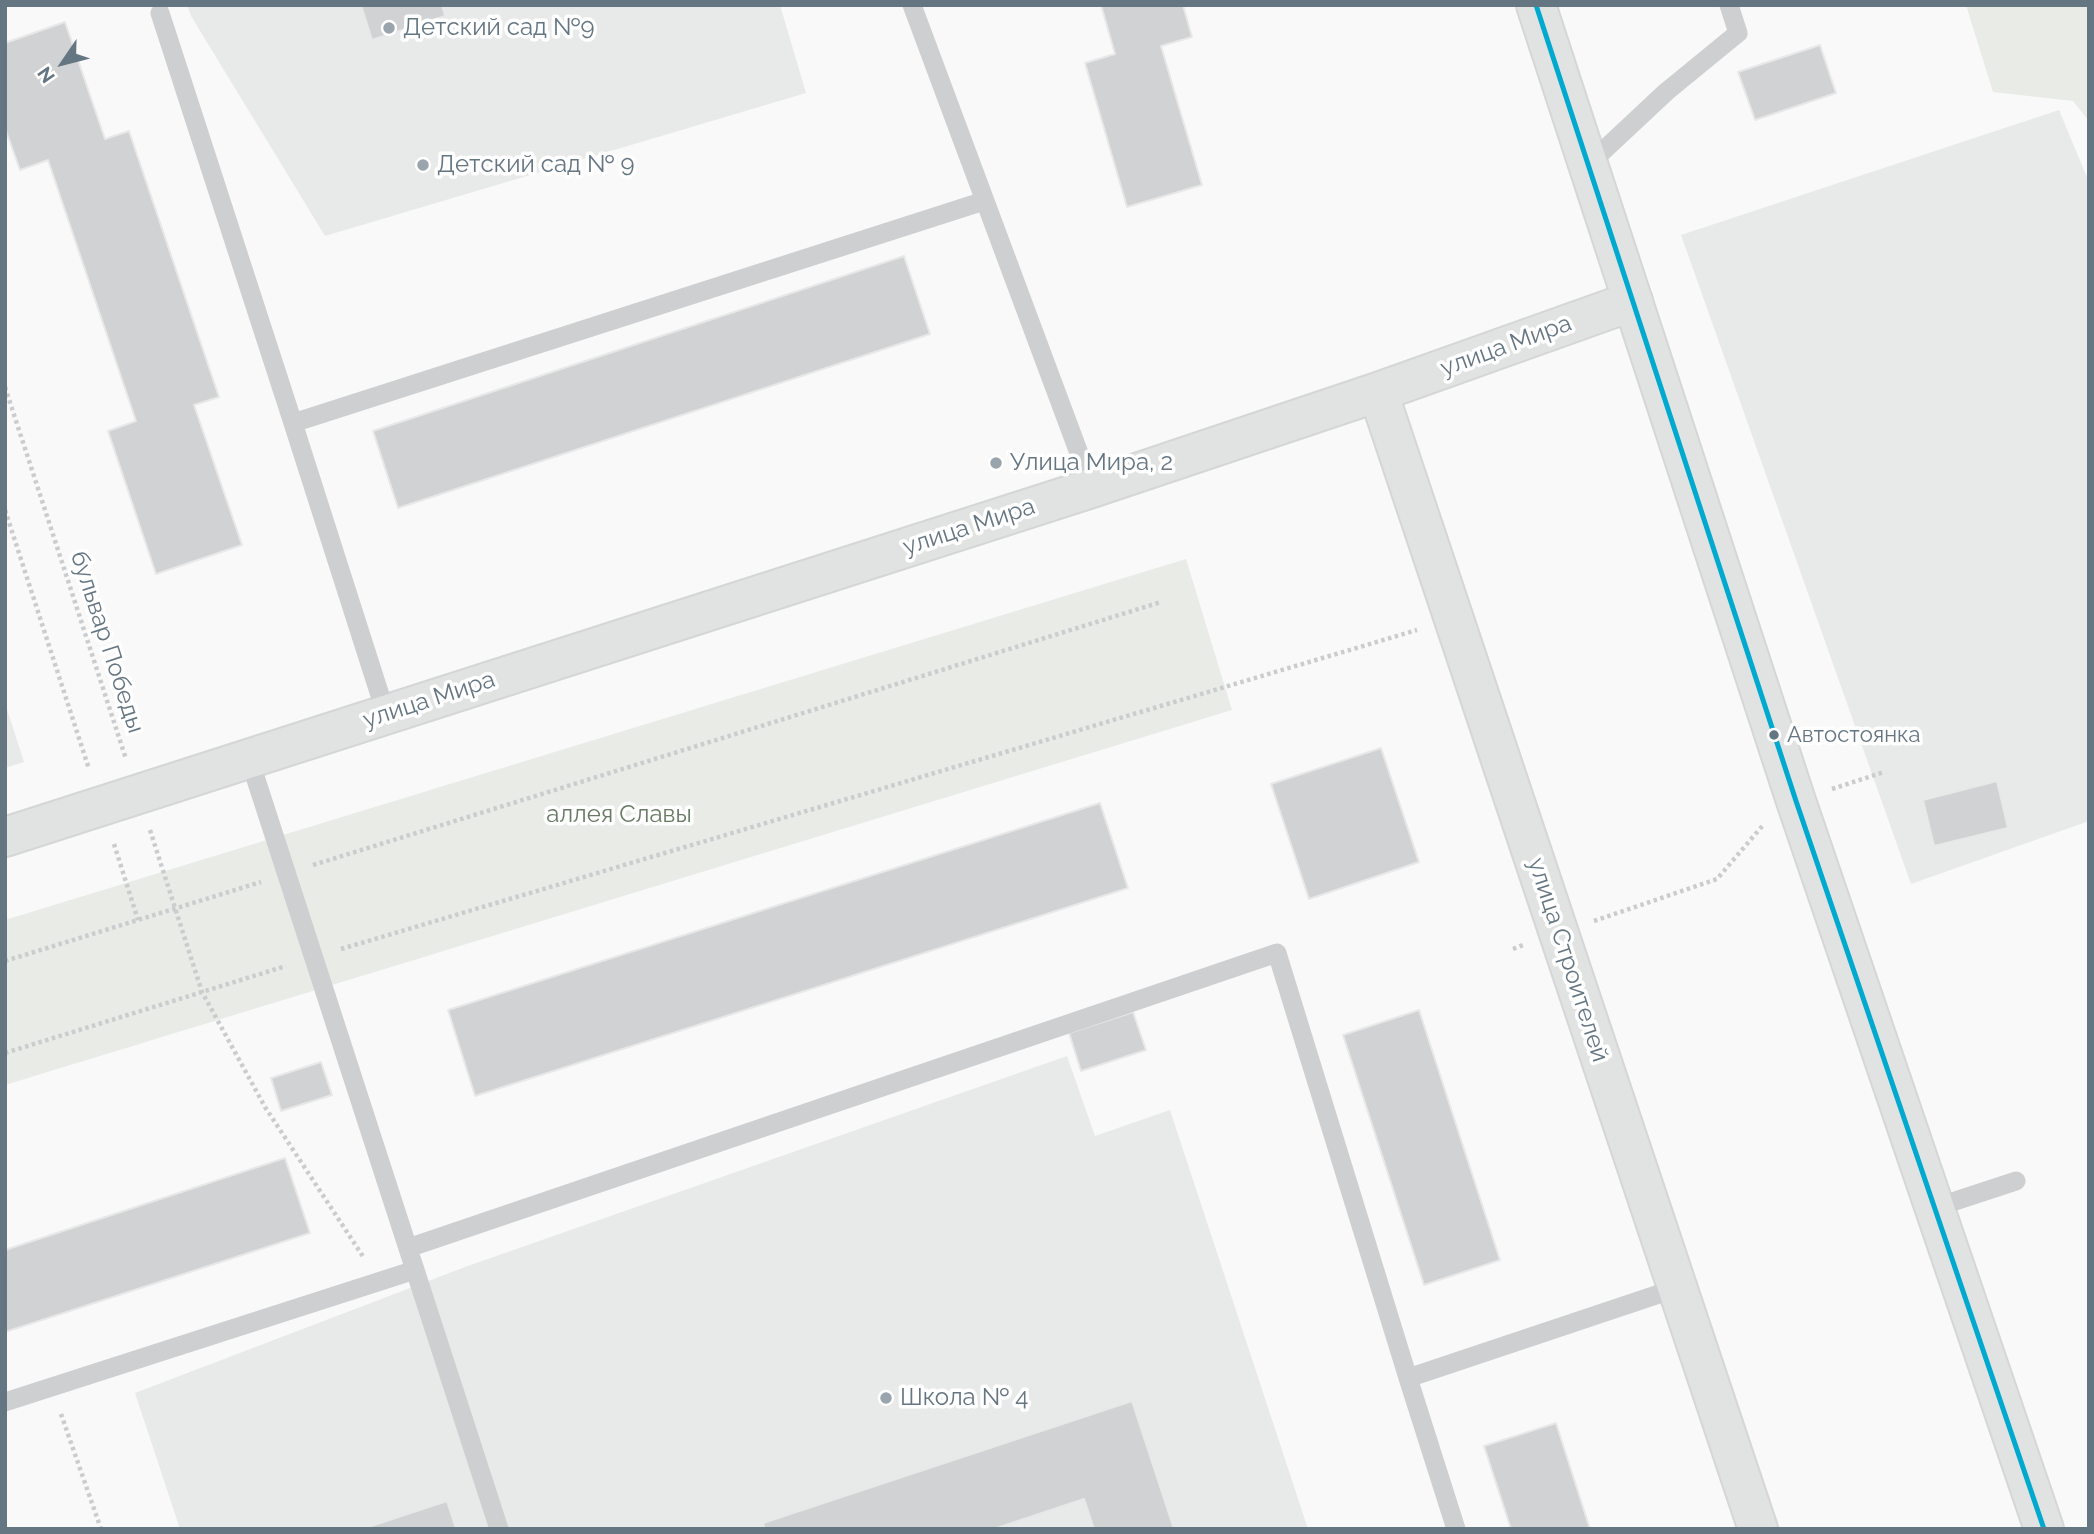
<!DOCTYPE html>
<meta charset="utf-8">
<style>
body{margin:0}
#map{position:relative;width:2094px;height:1534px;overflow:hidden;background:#f9f9f9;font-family:Raleway,sans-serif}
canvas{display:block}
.frame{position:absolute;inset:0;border:7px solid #657683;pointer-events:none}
.north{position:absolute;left:28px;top:28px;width:70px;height:70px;-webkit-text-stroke:5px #fff;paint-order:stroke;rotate:235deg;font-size:19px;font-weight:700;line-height:28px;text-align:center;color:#657683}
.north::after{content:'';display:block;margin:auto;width:24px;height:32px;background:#657683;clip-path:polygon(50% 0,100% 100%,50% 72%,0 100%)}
</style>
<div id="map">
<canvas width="2094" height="1534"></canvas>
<div class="frame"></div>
<div class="north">N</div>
</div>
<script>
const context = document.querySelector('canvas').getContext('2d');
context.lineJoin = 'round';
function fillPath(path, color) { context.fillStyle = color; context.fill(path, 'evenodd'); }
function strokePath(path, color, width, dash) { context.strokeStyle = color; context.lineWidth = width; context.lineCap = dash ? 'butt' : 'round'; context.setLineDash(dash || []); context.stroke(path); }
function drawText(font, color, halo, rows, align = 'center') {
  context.font = font + ' Raleway,sans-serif'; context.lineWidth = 7; context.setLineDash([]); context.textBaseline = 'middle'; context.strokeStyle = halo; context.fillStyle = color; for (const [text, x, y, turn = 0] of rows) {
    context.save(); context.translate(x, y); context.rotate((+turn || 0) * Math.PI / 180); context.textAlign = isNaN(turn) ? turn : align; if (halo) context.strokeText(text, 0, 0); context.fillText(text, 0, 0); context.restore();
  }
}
const built = new Path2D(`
 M187 5H780L806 93 325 236 191 16Z
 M2059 110 2089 182V821L1911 884 1681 235Z
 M5 703 24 762 5 768Z
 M1067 1056 1095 1136 1170 1110 1308 1529H180L135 1393 465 1267Z`);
const green = new Path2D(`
 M1966 5H2089V121L2073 101 1993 92Z
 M1186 559 1232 710 5 1085V920Z`);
const building = new Path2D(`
 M361 5H442L445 16 372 40Z
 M1101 5H1183L1192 37 1161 46 1202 185 1127 207 1085 63 1115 54Z
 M65 22 105 139 129 131 219 397 194 405 242 545 156 574 108 431 136 421 48 160 20 170 5 128V43Z
 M1820 45 1836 93 1755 120 1738 72Z
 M904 256 930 334 398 508 373 431Z
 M1381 748 1419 862 1309 899 1271 784Z
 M1997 781 2008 828 1934 846 1923 800Z
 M1100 803 1128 888 475 1096 448 1010Z
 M1419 1010 1500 1260 1424 1285 1343 1035Z
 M1133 1012 1146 1050 1081 1071 1069 1033Z
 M321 1062 332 1095 281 1111 271 1078Z
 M285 1158 310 1233 5 1332V1250Z
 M1132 1401 1174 1529H1094L1084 1499 994 1529H765L763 1523Z
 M1556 1423 1590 1529H1511L1484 1446Z
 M447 1501 456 1529H362Z`);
const path = new Path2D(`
 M5 387 126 759
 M5 510 89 769
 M1832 789 1884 772
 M150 830 202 992 265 1107 364 1258
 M114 844 138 920
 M313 865 1161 602
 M1594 921 1717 879 1764 824
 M341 949 1417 630
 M1513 949 1523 945
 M5 961 261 882
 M5 1053 286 966
 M61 1414 101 1529`);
const lane = new Path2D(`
 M912 5 1092 488
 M160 13 293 423
 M1588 165 1666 92 1738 33 1729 5
 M386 714 293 423 984 201
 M249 758 499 1529
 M1934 1208 2016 1181
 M408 1248 1277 953 1408 1378
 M5 1402 415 1270
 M1456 1529 1408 1378 1677 1288`);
const secondary = new Path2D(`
 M1378 392 1758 1529
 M5 837 1092 488 1378 392 1633 301`);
const primary = new Path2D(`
 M1536 5 1796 801 2044 1529`);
const bus1 = new Path2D(`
 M1536 5 1796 801 2044 1529`);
const markers = [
 [389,28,7,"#99a4ac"],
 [423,165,7,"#99a4ac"],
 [996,463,7,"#99a4ac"],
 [1774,735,6,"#657683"],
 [886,1398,7,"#99a4ac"]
];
const busNames = [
 ["Автостоянка",1787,735]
];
const poiNames = [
 ["Детский сад №9",403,28],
 ["Детский сад № 9",437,165],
 ["Улица Мира, 2",1010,463],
 ["Школа № 4",900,1398]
];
const streetNames = [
 ["улица Мира",1506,346,-20],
 ["улица Мира",969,527,-18],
 ["бульвар Победы",107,642,72],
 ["улица Мира",429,700,-18],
 ["улица Строителей",1568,960,72]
];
const parkNames = [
 ["аллея Славы",619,815]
];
fillPath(built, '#e8e9e9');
fillPath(green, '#e8ebe6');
fillPath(building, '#d0d2d3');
strokePath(building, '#e8e8e8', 2);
strokePath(secondary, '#d5d6d7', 42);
strokePath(primary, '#d5d6d7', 42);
strokePath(path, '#cbcccd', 4.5, [3.5, 3.5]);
strokePath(lane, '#cecfd0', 19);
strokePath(secondary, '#e1e2e2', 38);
strokePath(primary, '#e1e2e2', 38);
strokePath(bus1, '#00a9ce', 5);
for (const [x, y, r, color] of markers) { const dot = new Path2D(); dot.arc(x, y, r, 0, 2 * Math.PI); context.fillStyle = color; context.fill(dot); strokePath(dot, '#fff', 2.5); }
drawText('22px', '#657683', '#fff', busNames, 'left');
drawText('24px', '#657683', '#fff', poiNames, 'left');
drawText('24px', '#657683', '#fff', streetNames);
drawText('24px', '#687a64', '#fff', parkNames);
</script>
